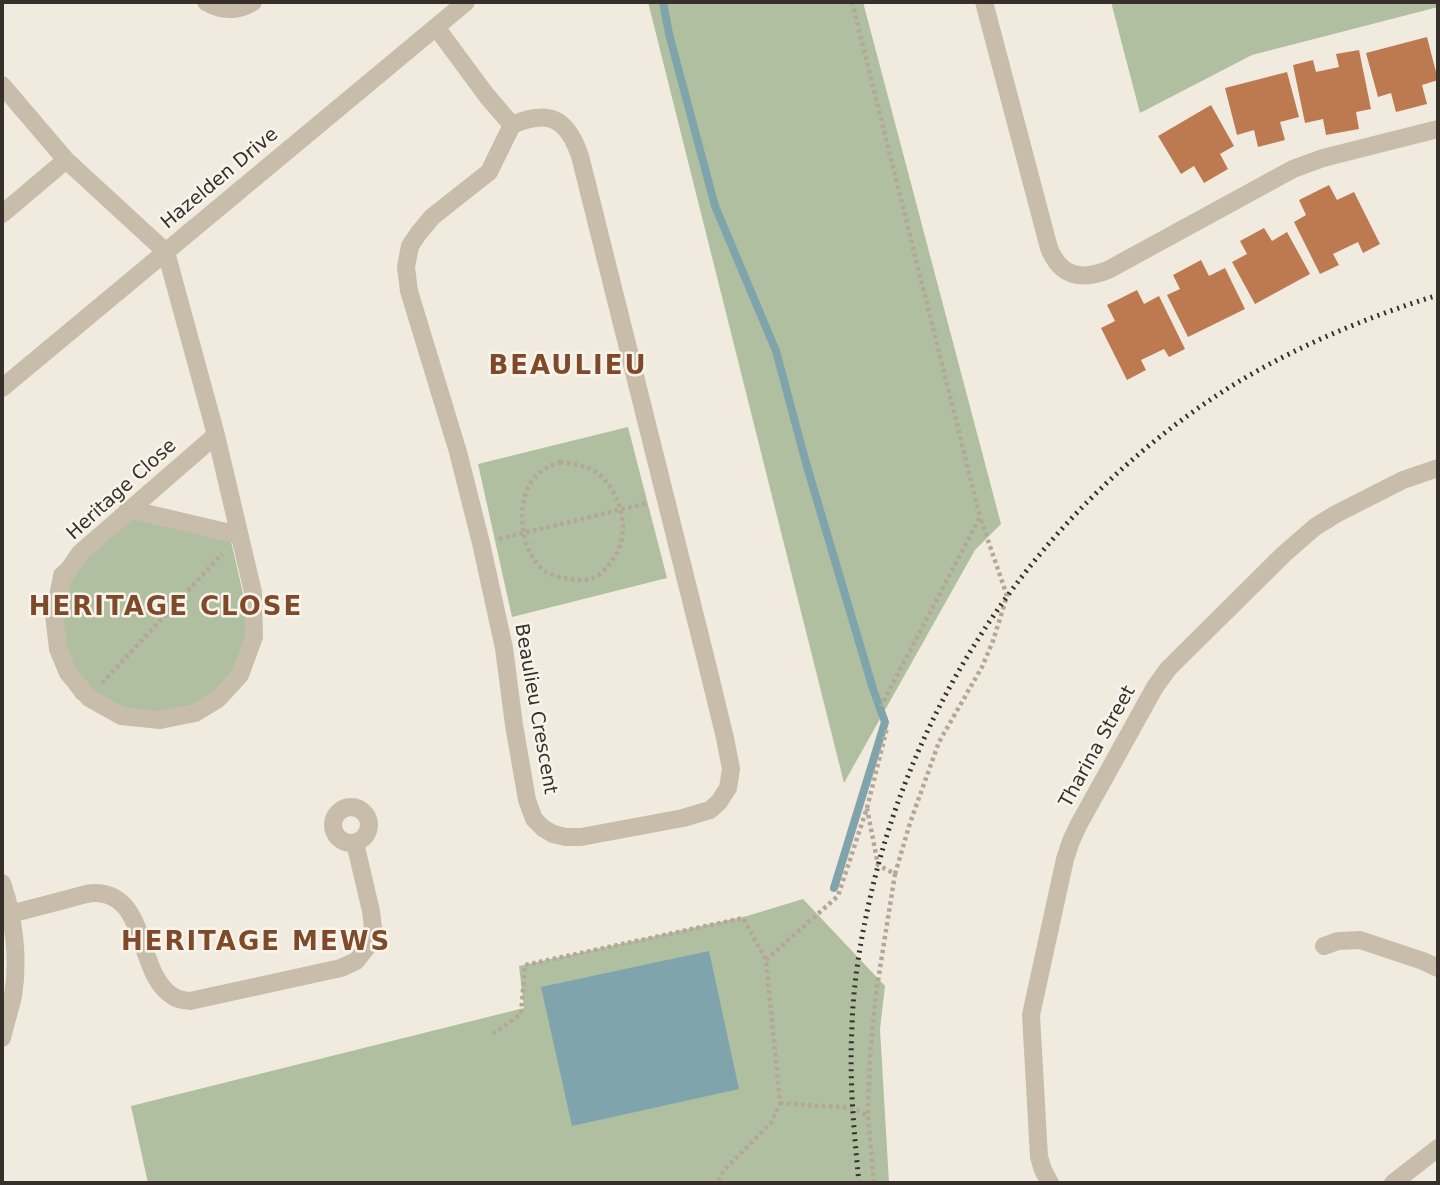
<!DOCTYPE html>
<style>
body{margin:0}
#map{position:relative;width:1440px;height:1185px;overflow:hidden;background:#f1ebdf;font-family:"DejaVu Sans",sans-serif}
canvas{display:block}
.frame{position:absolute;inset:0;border:4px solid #37302a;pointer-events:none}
</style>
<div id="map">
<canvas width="1440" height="1185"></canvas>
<div class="frame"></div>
</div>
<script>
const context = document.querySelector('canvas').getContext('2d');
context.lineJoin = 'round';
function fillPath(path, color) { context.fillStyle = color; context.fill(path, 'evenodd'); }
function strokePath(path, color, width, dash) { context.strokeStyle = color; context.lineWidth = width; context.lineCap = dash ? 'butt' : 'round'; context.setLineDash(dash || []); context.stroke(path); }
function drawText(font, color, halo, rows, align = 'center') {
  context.font = font + ' "DejaVu Sans",sans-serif'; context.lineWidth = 5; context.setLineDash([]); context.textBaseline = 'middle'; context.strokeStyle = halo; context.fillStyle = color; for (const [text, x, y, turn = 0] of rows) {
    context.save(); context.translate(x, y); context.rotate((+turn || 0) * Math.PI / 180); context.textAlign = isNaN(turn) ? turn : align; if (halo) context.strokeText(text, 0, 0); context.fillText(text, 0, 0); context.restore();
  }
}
const green = new Path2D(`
 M648 2H863L1001 524 975 550 844 783Z
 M1111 2H1438V7L1252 55 1140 113Z
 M628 427 667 578 512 617 478 464Z
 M117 509 230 537 251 628 236 673 197 708 150 719 112 713 77 699 59 674 51 645 48 601 54 571Z
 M803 899 885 986 880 1029 889 1183H148L131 1106 524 1008 519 966 747 916Z`);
const water = new Path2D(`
 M709 951 739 1089 572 1126 541 987Z`);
const stream = new Path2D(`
 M663 2 669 34 715 206 776 351 806 463 873 689 885 722 834 888`);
const building = new Path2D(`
 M1427 37 1438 80 1422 85 1427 104 1396 112 1391 93 1378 97 1366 53Z
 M1359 50 1371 109 1356 112 1359 129 1326 135 1323 119 1305 123 1293 65 1313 60 1316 72 1339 67 1336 54Z
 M1287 72 1299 117 1280 122 1285 140 1258 147 1254 130 1237 135 1225 88Z
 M1211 105 1234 146 1220 154 1228 169 1204 183 1194 166 1181 174 1158 136Z
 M1329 185 1337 200 1354 192 1380 244 1363 253 1358 242 1333 254 1339 265 1320 274 1294 222 1306 215 1299 200Z
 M1264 228 1272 241 1287 232 1310 274 1255 304 1232 262 1247 254 1240 241Z
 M1201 260 1209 276 1225 268 1245 309 1188 337 1167 295 1180 289 1173 275Z
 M1137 290 1144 304 1159 296 1185 349 1169 357 1164 349 1141 360 1146 370 1127 380 1101 328 1115 321 1107 305Z`);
const path = new Path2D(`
 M852 2 980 517 881 706
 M560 462C574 464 589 466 600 475 622 495 631 533 614 558 601 576 593 583 570 579 562 578 552 576 545 571 536 565 530 555 527 545 516 512 522 473 560 462Z
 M499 539 647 503
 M102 683 222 554
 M867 808 878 865 895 874 876 993 870 1055 868 1116
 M895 874 910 823 939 742 982 667 993 641 1007 596 980 517
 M766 960 838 896 867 808 887 728
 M493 1034 521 1014 525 965 743 918 766 960 780 1103 771 1123 724 1170 717 1183
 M780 1103 853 1108 868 1116 874 1183`);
const minor = new Path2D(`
 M206 2C221 11 238 12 253 2
 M984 2 1049 248C1060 276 1080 281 1108 270L1293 169 1323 158 1438 129
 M436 27 487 96 512 125C549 109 567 118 580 156L708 668 725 738 731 769 728 788 719 802 710 810 683 818 581 837H566L553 834 543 828 534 819 527 800 514 725 504 648 481 543 458 452 409 291 406 267 410 246 418 234 432 217 489 172 512 125
 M2 85 66 160 2 214
 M66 160 166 252 216 435 253 592 254 637 240 675 218 699 195 713 160 720 121 716 89 698 68 673 58 649 54 615 62 579 80 553 216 435
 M2 388 466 2
 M128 509 239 535
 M333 825a18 18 0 1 1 36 0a18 18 0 1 1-36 0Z
 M2 883C14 917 19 959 13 996 10 1010 5 1024 2 1038
 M10 914C30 909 49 904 68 899 76 897 86 893 94 893 150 893 135 975 174 997 179 1000 185 1000 190 1001L341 968 356 961 368 946 373 928 371 911 355 843
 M1324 946 1338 941 1360 940 1423 961 1438 968
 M1050 1183 1043 1170 1039 1157 1031 1015 1065 859 1071 841 1079 824 1155 687 1168 669 1183 654 1284 554 1315 527 1336 514 1403 480 1438 468
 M1393 1183 1438 1148`);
const rail = new Path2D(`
 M859 1183C854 1132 849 1079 852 1027 853 988 859 949 867 912 910 705 1033 521 1207 402 1277 354 1358 320 1438 295`);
const streetNames = [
 ["Hazelden Drive",220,179,-40],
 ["Heritage Close",122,490,-42],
 ["Beaulieu Crescent",535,709,80],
 ["Tharina Street",1098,747,-61]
];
const districtNames = [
 ["BEAULIEU",568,367],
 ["HERITAGE CLOSE",166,608],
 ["HERITAGE MEWS",256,943]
];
fillPath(green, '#b0bfa0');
fillPath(water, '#80a4ac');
strokePath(stream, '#80a4ac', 8);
fillPath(building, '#bd7a51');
strokePath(path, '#b4a796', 4.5, [3.5, 3.5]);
strokePath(minor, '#c8bdab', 18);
strokePath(rail, '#37302a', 5, [2, 5]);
drawText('19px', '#37302a', '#f9f4eb', streetNames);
context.letterSpacing = '2px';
drawText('bold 26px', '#7f4a29', '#f9f4eb', districtNames);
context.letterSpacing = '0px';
</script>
